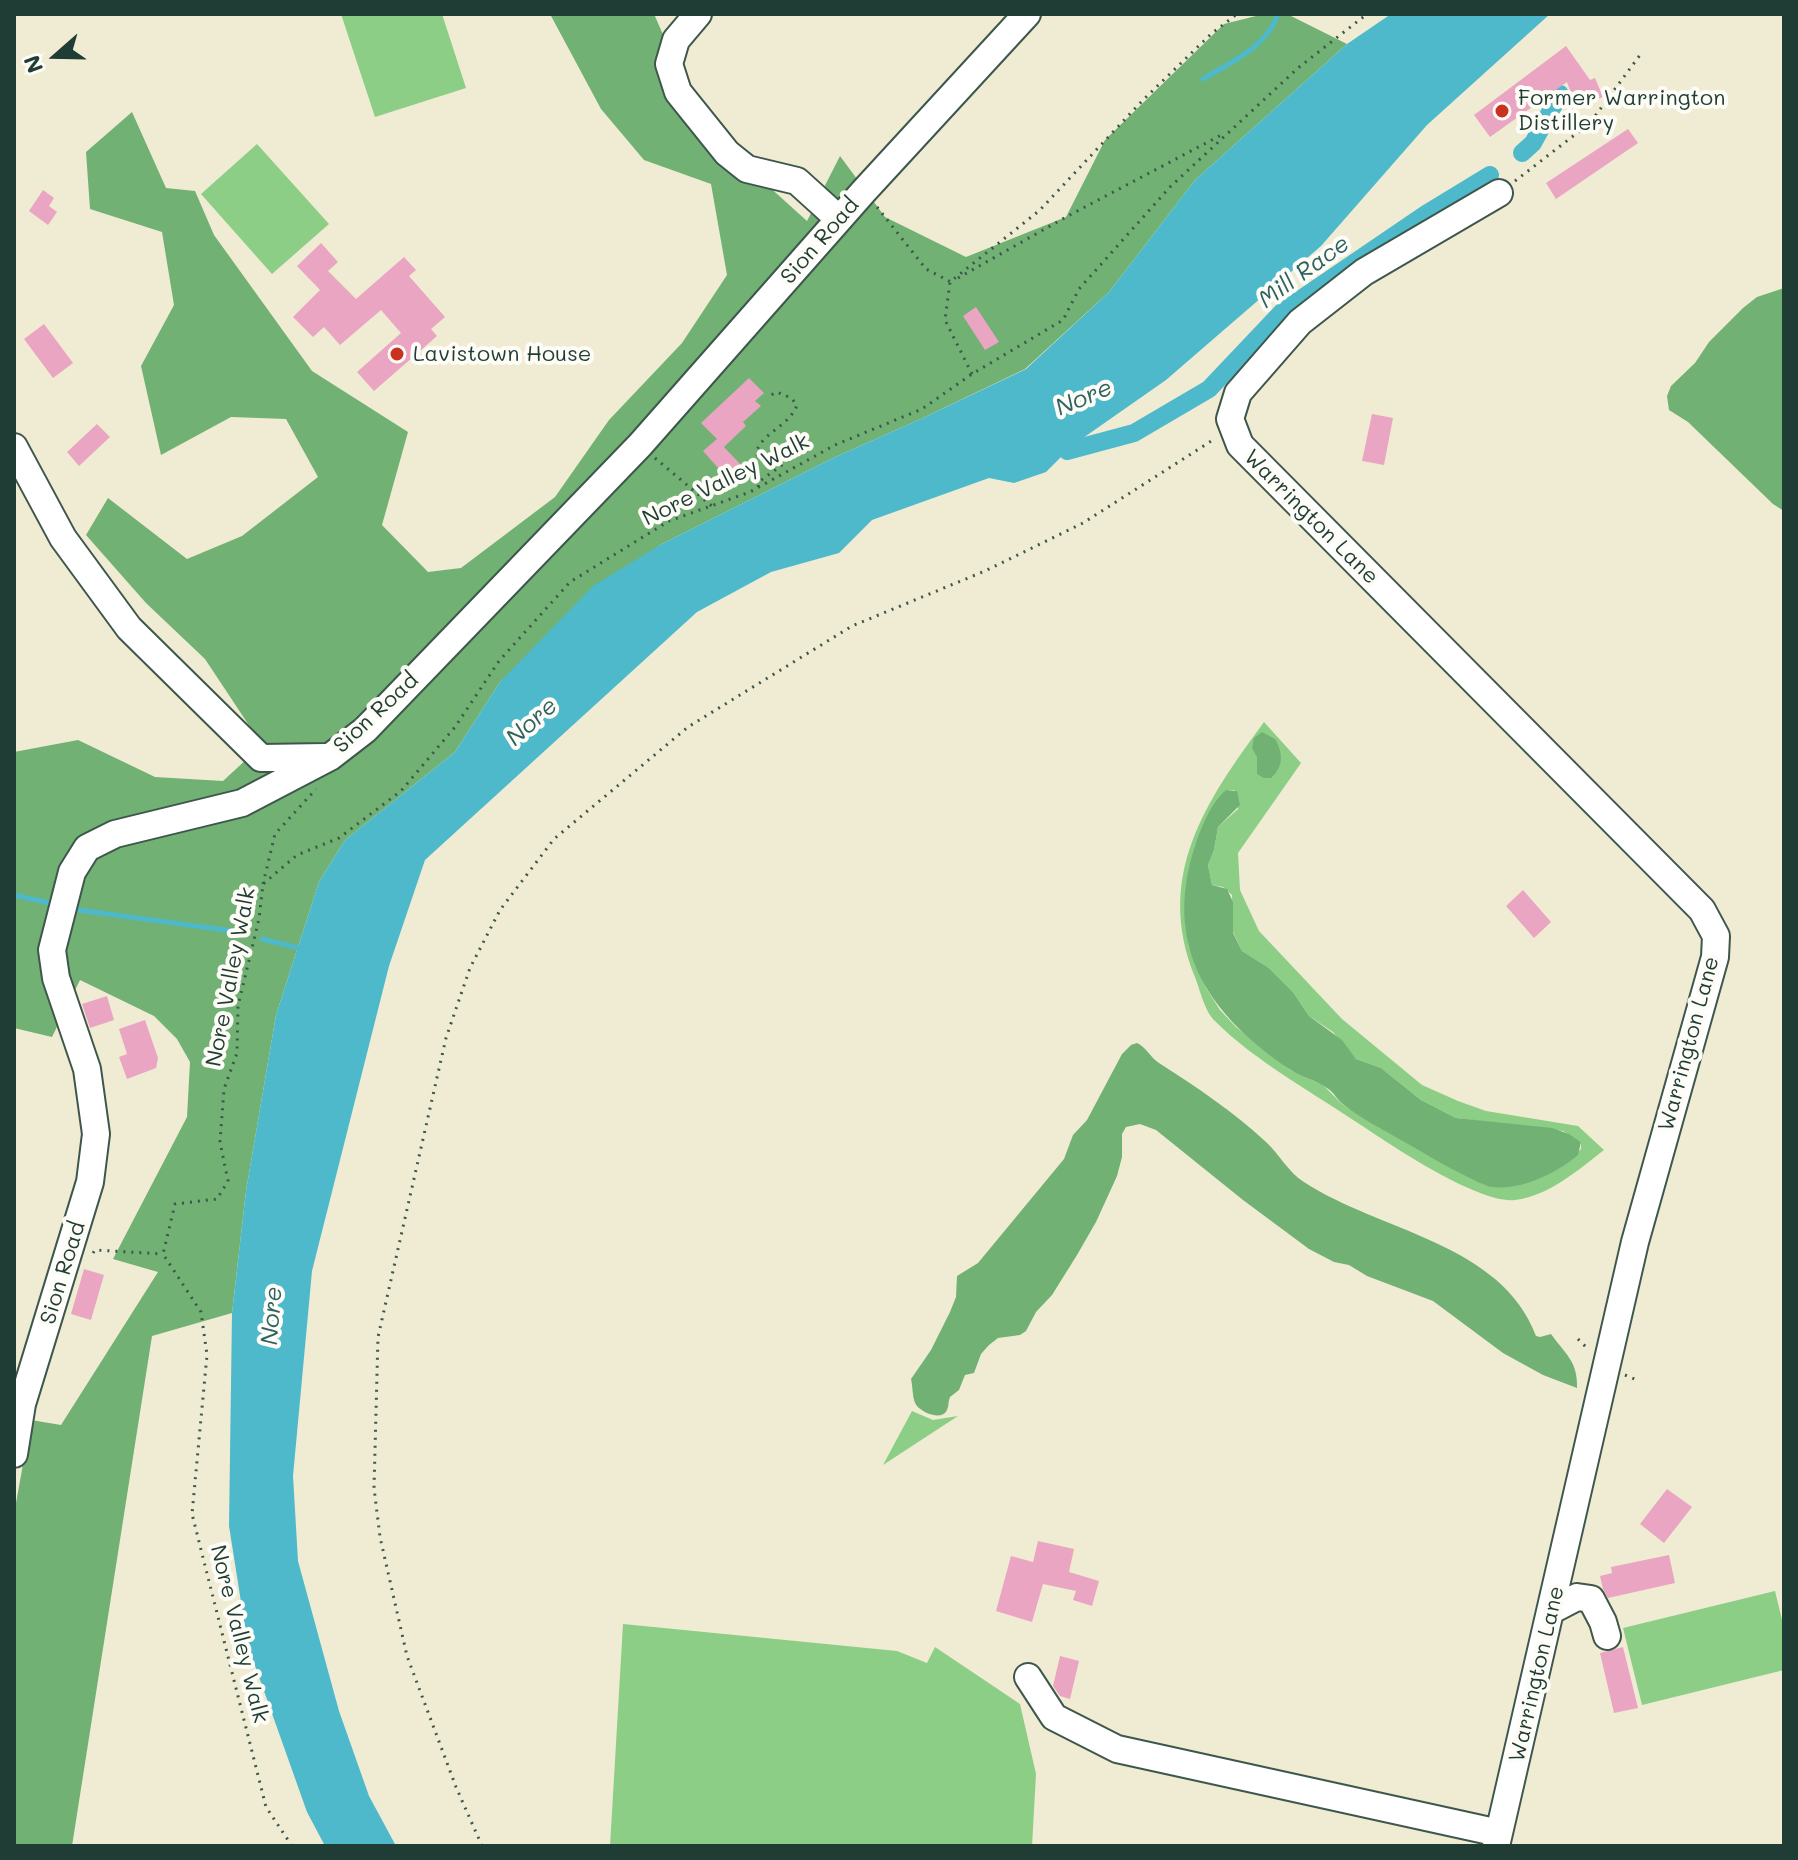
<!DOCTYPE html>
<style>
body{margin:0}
#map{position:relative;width:1798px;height:1860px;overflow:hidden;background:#f0ebd3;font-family:Mali,sans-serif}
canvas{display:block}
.frame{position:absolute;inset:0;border:16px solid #1f3d34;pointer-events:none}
.north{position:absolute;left:16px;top:16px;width:80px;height:80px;-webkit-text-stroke:6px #fdfcf7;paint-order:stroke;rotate:250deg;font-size:22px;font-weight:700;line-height:32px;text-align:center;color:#1f3d34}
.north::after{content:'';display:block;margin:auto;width:28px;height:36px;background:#1f3d34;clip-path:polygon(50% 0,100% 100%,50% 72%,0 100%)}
</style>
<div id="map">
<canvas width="1798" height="1860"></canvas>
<div class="frame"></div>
<div class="north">N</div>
</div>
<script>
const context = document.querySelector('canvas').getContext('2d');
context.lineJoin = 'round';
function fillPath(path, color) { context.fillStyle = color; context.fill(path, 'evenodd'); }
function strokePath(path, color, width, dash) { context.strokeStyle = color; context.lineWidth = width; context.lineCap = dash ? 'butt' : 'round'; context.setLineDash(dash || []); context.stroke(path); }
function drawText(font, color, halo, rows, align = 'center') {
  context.font = font + ' Mali,sans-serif'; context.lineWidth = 8; context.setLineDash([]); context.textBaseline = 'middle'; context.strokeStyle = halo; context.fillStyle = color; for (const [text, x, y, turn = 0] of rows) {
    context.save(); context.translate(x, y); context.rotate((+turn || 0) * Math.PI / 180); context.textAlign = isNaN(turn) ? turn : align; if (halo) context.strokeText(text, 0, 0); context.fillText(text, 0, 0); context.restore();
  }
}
const green = new Path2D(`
 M341 14H442L466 88 375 117Z
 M257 144 329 224 272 274 201 194Z
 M1264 722 1301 763 1238 853 1240 890 1259 931 1342 1019 1422 1085 1458 1101 1486 1111 1578 1126 1604 1150C1578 1170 1549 1196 1515 1200 1480 1204 1395 1148 1364 1127 1318 1096 1253 1060 1215 1021 1205 1012 1200 990 1195 977 1154 876 1206 801 1264 722ZM1226 790H1235L1238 809 1218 827 1214 850 1208 865 1212 885 1223 887 1232 895 1233 932 1242 951 1269 968 1293 992 1309 1016 1333 1032 1356 1059 1381 1068 1421 1100 1456 1118 1563 1131 1581 1142V1149L1561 1167 1523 1183 1487 1186 1369 1122 1342 1104 1323 1085 1290 1070 1236 1027 1220 1010 1206 988 1189 947 1185 924V894L1189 868Z
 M912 1411 933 1420 958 1416 883 1465Z
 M1775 1591 1784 1628V1670L1642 1705 1623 1628Z
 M623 1624 897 1651 927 1663 935 1647 1020 1704 1036 1774 1032 1846H610Z`);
const forest = new Path2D(`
 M550 14H654L704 128 807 221 840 156 885 217 966 257 1066 217 1105 140 1224 24 1264 14H1287L1347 44 1195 180 1109 292 1025 369 923 418 833 458 660 545 500 682 455 752 345 840 319 882 276 1015 246 1191 232 1313 152 1336 72 1846H14V1514L31 1420 61 1425 158 1272 113 1259 187 1117 190 1062 177 1039 154 1016 80 980 52 1037 14 1028V752L78 740 155 777 223 781 262 745 205 659 146 603 86 535 108 498 187 559 242 536 318 477 286 419 231 417 161 455 141 366 174 305 162 232 90 209 86 152 132 112 166 188 195 191 214 235 312 371 408 432 382 525 428 572 461 568 555 497 609 420 682 343 727 275 711 184 644 160 601 109Z
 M1784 288V511L1773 504 1688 422 1669 410 1667 396 1671 386 1695 363 1709 342 1743 308 1757 297Z
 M1262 732 1275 739C1283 753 1284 766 1271 778H1264L1257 774V757L1252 748 1254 738Z
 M1226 790 1237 791 1240 805 1218 827 1214 850 1208 865 1212 885 1227 889 1233 902V933L1242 951 1269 968 1293 992 1309 1016 1342 1040 1356 1059 1381 1068 1421 1100 1456 1118 1552 1128 1569 1134 1581 1142 1578 1155C1556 1174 1516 1193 1487 1186 1457 1173 1429 1156 1401 1140 1382 1129 1361 1119 1344 1105 1337 1100 1334 1092 1327 1088 1316 1080 1301 1077 1289 1069 1219 1021 1170 962 1188 872 1194 846 1206 807 1226 790Z
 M1137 1043C1146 1047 1150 1057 1159 1063 1196 1087 1233 1111 1266 1142 1279 1154 1289 1173 1304 1182 1378 1231 1502 1243 1536 1336L1540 1337 1551 1334C1565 1354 1578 1361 1577 1388L1543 1375 1503 1353 1433 1301 1367 1276 1349 1265 1334 1262 1309 1249 1243 1200 1156 1130 1140 1124 1126 1127 1122 1134V1157L1117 1176 1096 1222 1077 1255 1052 1295 1036 1312 1026 1331 1020 1335 998 1338 989 1345 981 1354 974 1373 965 1375 959 1390 950 1397C948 1401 949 1406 947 1410 942 1421 923 1413 917 1406 912 1400 913 1387 911 1379L931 1350 950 1312 956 1297 957 1276 978 1263 1064 1159 1073 1135 1087 1120 1122 1054 1131 1045Z`);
const water = new Path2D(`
 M1391 14H1550L1427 125 1321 246 1166 380 1073 445 1046 472 1014 483 989 478 872 520 839 553 771 572 697 612 425 860 389 966 312 1271 293 1476 298 1561 339 1711 369 1796 396 1846H325L307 1812 248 1646 229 1526 232 1313 246 1191 276 1015 319 882 345 840 455 752 500 682 593 586 660 545 833 458 923 418 1026 369 1109 292 1195 180 1347 44Z`);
const stream = new Path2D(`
 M1203 79C1231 62 1267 47 1278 14
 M14 895 54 904
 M78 910 248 933
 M262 939 303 949`);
const canal = new Path2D(`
 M1522 153 1533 143 1560 94
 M1067 451 1134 433 1209 389 1282 312 1426 214 1490 175`);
const building = new Path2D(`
 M1566 46 1590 80 1595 78 1603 97 1576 107 1567 82 1490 137 1474 115Z
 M1628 129 1638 143 1556 199 1546 183Z
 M43 190 54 198 49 206 57 212 48 225 29 211Z
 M321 243 338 262 328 271 356 299 404 257 416 270 409 276 445 317 431 329 437 336 374 391 357 372 401 333 381 310 340 345 324 327 313 337 293 317 320 290 297 266Z
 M976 307 999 342 985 350 963 316Z
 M44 324 73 363 53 378 24 339Z
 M749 378 764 393 755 401 761 406 743 422 746 426 724 447 741 465 727 478 703 451 717 439 701 423Z
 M1372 414 1393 418 1384 465 1362 461Z
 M97 424 110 437 79 466 67 452Z
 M1523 890 1551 922 1534 938 1506 906Z
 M107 996 114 1020 90 1028 82 1004Z
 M145 1020 158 1058 156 1068 127 1079 119 1057 127 1054 119 1029Z
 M84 1269 104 1275 91 1320 71 1314Z
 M1667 1489 1692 1507 1664 1543 1640 1524Z
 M1038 1541 1074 1549 1069 1572 1099 1581 1092 1606 1073 1600 1076 1591 1043 1584 1032 1622 996 1611 1011 1556 1033 1562Z
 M1669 1555 1675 1583 1608 1598 1603 1589 1600 1576 1612 1573 1611 1567Z
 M1623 1647 1638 1708 1614 1713 1600 1653Z
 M1060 1656 1079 1661 1070 1699 1060 1696 1053 1686Z`);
const path = new Path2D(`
 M1515 181 1590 123 1640 55
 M877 207 926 269 951 282
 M958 278 1066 217 1225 133
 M972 374 945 320 950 282 1040 210 1142 101 1211 34 1237 14
 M655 458 713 507
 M758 487 760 481 793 457 795 452 788 447 763 460 756 454C760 433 789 427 797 405L791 398 777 392 767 397
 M263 884 275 834 316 789
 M93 1253 95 1250 163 1254
 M1578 1339 1588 1349
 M1625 1375 1639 1381
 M292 1846 266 1807 192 1514 207 1355 201 1312 163 1254 175 1204 217 1199 228 1181 220 1142 224 1089 237 1053 238 1006 259 919 263 884 297 855 339 838 401 791 455 727 499 661 570 582 669 521 750 492 835 445 922 409 972 374 1063 320 1079 289 1170 187 1298 68 1367 14
 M482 1846 456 1787 407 1656 380 1537 374 1488 378 1337 446 1038 470 968 500 910 554 839 688 727 852 626 985 571 1083 523 1216 438`);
const minor = new Path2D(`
 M698 14 676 40 669 64 678 92 727 153 747 169 797 181 839 219
 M14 447 63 538 129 628 261 758 325 757
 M14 1454 22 1404 90 1182 96 1134 87 1069 56 978 52 950 72 872 87 848 115 834 242 803 330 757 365 730 640 445 864 191 1027 14
 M1552 1610 1577 1597 1591 1599 1603 1622 1607 1636
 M1028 1677 1054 1717 1117 1749 1499 1833
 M1496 1846 1635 1242 1715 957 1716 936 1702 910 1240 445 1230 419 1238 393 1300 322 1364 272 1499 193`);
const markers = [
 [1502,111,8,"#c8321e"],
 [397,354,8,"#c8321e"]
];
const poiNames = [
 ["Former Warrington",1518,98],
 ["Distillery",1518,123],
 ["Lavistown House",413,354]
];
const streetNames = [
 ["Sion Road",820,241,-49],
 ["Nore Valley Walk",726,480,-26],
 ["Warrington Lane",1311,517,45],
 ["Sion Road",376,713,-43],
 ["Nore Valley Walk",231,977,-79],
 ["Warrington Lane",1689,1044,-75],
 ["Sion Road",63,1273,-73],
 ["Nore Valley Walk",239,1634,76],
 ["Warrington Lane",1537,1674,-77]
];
const waterNames = [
 ["Mill Race",1304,272,-36],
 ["Nore",1084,398,-23],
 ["Nore",532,722,-42],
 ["Nore",272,1316,-86]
];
fillPath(green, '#8cce86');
fillPath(forest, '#71b173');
fillPath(water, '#4eb9cb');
strokePath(stream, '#4eb9cb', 5);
strokePath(canal, '#4eb9cb', 18);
fillPath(building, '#eaa5c2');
strokePath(minor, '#3e574c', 30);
strokePath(path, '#3e574c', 3, [2, 6]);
strokePath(minor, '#fff', 26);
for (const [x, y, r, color] of markers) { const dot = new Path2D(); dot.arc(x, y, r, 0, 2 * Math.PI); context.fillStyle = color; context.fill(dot); strokePath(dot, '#fdfcf7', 3); }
drawText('22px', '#1f3d34', '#fdfcf7', poiNames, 'left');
drawText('22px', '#1f3d34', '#fdfcf7', streetNames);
drawText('italic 24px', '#2d6261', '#fdfcf7', waterNames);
</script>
